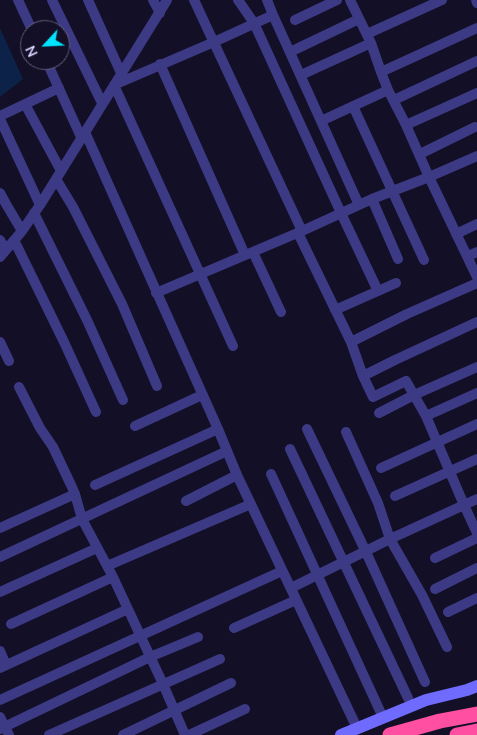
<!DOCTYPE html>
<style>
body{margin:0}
#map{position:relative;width:477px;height:735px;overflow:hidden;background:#130f26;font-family:"Nunito Sans",sans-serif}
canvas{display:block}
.north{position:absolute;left:20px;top:20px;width:50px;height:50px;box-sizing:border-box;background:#130f26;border:1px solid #625e7d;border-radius:50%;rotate:245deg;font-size:14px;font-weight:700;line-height:20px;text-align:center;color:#d9d4ff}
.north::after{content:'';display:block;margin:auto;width:18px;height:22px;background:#00e5ff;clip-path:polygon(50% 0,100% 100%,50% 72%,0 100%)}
</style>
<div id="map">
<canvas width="477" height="735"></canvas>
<div class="north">N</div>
</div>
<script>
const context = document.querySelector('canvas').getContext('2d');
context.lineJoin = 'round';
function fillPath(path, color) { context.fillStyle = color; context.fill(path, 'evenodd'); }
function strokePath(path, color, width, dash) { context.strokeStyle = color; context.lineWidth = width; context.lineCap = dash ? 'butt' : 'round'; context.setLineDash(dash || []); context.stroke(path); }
const water = new Path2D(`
 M0 28 23 79 0 97Z`);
const street = new Path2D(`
 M18 0 32 30
 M52 0 102 103
 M88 0 121 73
 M153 0 160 13
 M194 0 302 231
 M238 0 254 23 341 213 378 291
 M267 0 273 15
 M350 0 371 43 381 72 388 90 406 125 429 177 477 277
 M476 0 477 3
 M295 20 337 0
 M367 34 442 0
 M290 52 359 19
 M46 60 81 137
 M160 64 245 255
 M381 72 477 28
 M301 75 371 43
 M114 85 214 42 273 15 359 205
 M114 85 233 346
 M394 100 477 61
 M25 104 61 171
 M353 106 424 260
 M0 116 59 88
 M0 119 40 205
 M321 121 388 90
 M406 125 477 93
 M85 132 218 429 237 475 357 728
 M420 154 475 127
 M56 179 73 207 122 304 157 386
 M0 193 6 204 22 231
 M372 199 398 259
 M34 213 87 320 123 400
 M298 233 351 342 363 376 373 397 406 381 426 416 464 505 477 533
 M456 234 477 224
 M0 240 6 250
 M14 240 64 342 96 412
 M253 252 281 312
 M468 256 477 252
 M0 257 22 231 40 205 167 0
 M156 293 302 231 372 199 429 177 477 156
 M335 310 396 283
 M0 342 9 361
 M351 342 407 314 477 283
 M363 376 395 360 477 322
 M19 387 40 428 53 447 71 485 75 494 82 519 113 577 163 684 185 735
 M379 413 414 395 477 367
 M426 416 477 393
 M135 426 202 395
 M307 429 366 552 425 682
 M346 432 378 503 390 539 422 595 447 647
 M290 449 408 698
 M381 468 477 424
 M271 474 380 711
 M95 485 218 429
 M395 496 477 459
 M186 501 237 475
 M0 528 75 494
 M0 557 227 451
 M435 558 477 538
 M107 566 251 504
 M291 588 390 539 477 499
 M435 589 477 568
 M0 592 97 548
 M448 612 477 598
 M11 624 113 577
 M234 628 296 600
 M0 651 6 665
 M0 668 128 609
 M0 700 282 571
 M0 717 9 735
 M0 729 150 657 198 637
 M49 735 220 659
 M123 735 231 683
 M189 735 245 709`);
const secondary = new Path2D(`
 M341 735 426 700 467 690 477 686`);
const highway = new Path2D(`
 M390 735 440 721 477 714
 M457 735 477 731`);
fillPath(water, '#0c2248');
strokePath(street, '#3d3a85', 10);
strokePath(secondary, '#6f6bff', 12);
strokePath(highway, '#ff4fa3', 15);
</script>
